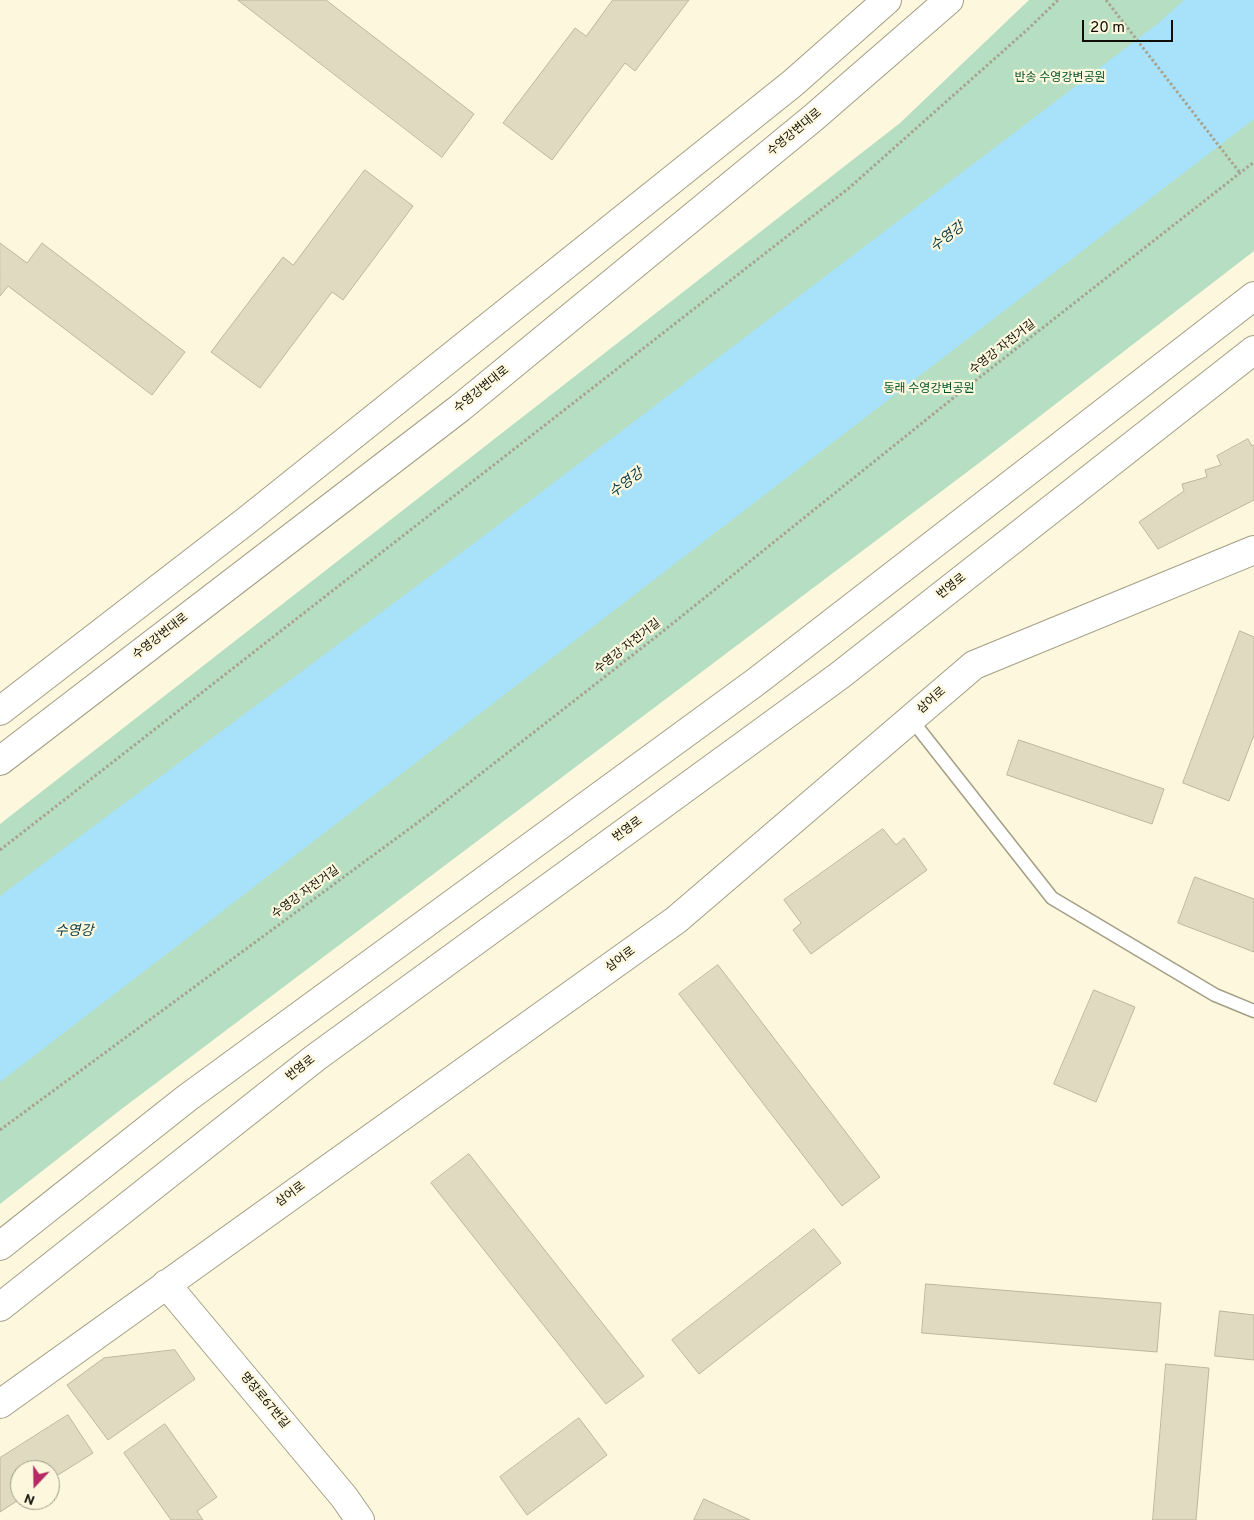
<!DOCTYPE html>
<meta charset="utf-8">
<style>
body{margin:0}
#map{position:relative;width:1254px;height:1520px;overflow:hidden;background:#fdf8dd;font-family:Overpass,sans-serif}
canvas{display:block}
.north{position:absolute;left:10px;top:1460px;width:50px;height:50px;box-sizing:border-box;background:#fdf8dd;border:1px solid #9e9a87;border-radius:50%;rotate:201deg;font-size:14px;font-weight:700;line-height:20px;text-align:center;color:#0f0d05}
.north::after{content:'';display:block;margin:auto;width:18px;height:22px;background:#b62b65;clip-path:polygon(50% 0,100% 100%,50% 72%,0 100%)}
.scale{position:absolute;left:1082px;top:20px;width:91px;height:22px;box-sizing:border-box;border:2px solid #0f0d05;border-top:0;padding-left:6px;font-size:15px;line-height:18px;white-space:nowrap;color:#0f0d05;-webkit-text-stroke:4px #fdf8dd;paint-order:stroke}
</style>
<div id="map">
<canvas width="1254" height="1520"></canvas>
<div class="north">N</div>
<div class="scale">20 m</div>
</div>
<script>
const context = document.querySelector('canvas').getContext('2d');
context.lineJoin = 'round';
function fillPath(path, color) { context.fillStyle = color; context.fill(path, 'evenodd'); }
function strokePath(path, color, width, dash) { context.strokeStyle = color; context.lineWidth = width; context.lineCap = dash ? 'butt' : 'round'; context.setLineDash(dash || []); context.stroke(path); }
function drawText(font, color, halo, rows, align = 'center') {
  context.font = font + ' Overpass,"Noto Sans KR",sans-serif'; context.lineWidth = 4.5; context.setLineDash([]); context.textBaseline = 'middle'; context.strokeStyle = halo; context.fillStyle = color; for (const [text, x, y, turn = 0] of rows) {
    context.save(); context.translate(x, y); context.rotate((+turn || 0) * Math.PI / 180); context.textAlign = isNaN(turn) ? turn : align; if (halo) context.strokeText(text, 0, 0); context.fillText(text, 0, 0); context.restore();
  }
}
const green = new Path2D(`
 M1029 0H1254V251L983 460 119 1111 0 1204V824L900 123Z`);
const water = new Path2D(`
 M1184 0H1254V119L0 1082V896L473 544 1160 22Z`);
const building = new Path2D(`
 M238 0H326L474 114 442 157Z
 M613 0H689L635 71 625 63 552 160 503 123 575 28 586 36Z
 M365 170 413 206 343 300 332 292 260 388 211 352 283 257 293 265Z
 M0 243 27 263 42 243 185 352 152 395 8 286 0 296Z
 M1248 439 1252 446 1254 445V500L1158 549 1139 522 1184 491 1182 484 1207 477 1205 470 1221 465 1217 456Z
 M1240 631 1254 637V735L1229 801 1183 783Z
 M1019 740 1164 789 1152 824 1007 775Z
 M883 829 896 845 904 838 927 870 811 954 793 930 801 923 784 900Z
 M1195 877 1254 899V952L1178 923Z
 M718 965 880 1177 842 1206 679 994Z
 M1094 990 1135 1007 1096 1102 1054 1084Z
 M469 1154 644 1376 606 1404 431 1183Z
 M814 1229 841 1263 699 1374 672 1340Z
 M926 1284 1161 1303 1157 1352 922 1333Z
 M1220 1311 1254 1315V1360L1215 1356Z
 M175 1350 195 1379 108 1440 67 1385 104 1358Z
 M1166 1364 1209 1368 1196 1520H1153Z
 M68 1415 93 1453 50 1480V1470H20V1499L0 1512V1458Z
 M579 1418 607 1455 527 1515 500 1477Z
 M165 1424 217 1497 197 1511 203 1520H171L124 1453Z
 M704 1499 750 1520H694Z`);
const path = new Path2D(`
 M1106 0 1240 173
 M0 850 849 188 1028 29 1058 0
 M0 1130 428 815 657 636 952 399 1254 162`);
const lane = new Path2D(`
 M911 719 1052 898 1215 995 1254 1011`);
const secondary = new Path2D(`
 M0 711 246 521 793 83 887 0
 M0 761 460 408 813 118 949 0
 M166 1284 344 1497 360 1520
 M0 1404 676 920 974 665 1254 550`);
const highway = new Path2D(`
 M0 1246 187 1098 757 681 1254 296
 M0 1307 315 1058 839 676 1254 350`);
const parkNames = [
 ["반송 수영강변공원",1060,79],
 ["동래 수영강변공원",929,390]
];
const streetNames = [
 ["수영강변대로",795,133,-40],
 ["수영강 자전거길",1003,348,-38],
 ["수영강변대로",482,390,-39],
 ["번영로",952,587,-38],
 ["수영강변대로",161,637,-38],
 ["수영강 자전거길",628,647,-38],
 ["삼어로",932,701,-41],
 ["번영로",628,830,-36],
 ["수영강 자전거길",306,893,-36],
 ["삼어로",621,960,-36],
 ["번영로",301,1069,-38],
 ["삼어로",291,1195,-36],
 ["명장로67번길",264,1401,50]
];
const waterNames = [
 ["수영강",948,238,-37],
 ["수영강",627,484,-37],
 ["수영강",74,932]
];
fillPath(green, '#b6dec2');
fillPath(water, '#a8e2fa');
fillPath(building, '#dfdac0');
strokePath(building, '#bcb79d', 1);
strokePath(lane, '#a39e85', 15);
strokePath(secondary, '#a39e85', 30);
strokePath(highway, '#a39e85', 30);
strokePath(path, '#a7a38f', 3, [2.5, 2.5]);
strokePath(lane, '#fff', 12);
strokePath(secondary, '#fff', 28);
strokePath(highway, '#fff', 28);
drawText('12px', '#00522b', '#fdf8dd', parkNames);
drawText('12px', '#0f0d05', '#fdf8dd', streetNames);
drawText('italic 14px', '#013646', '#fdf8dd', waterNames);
</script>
